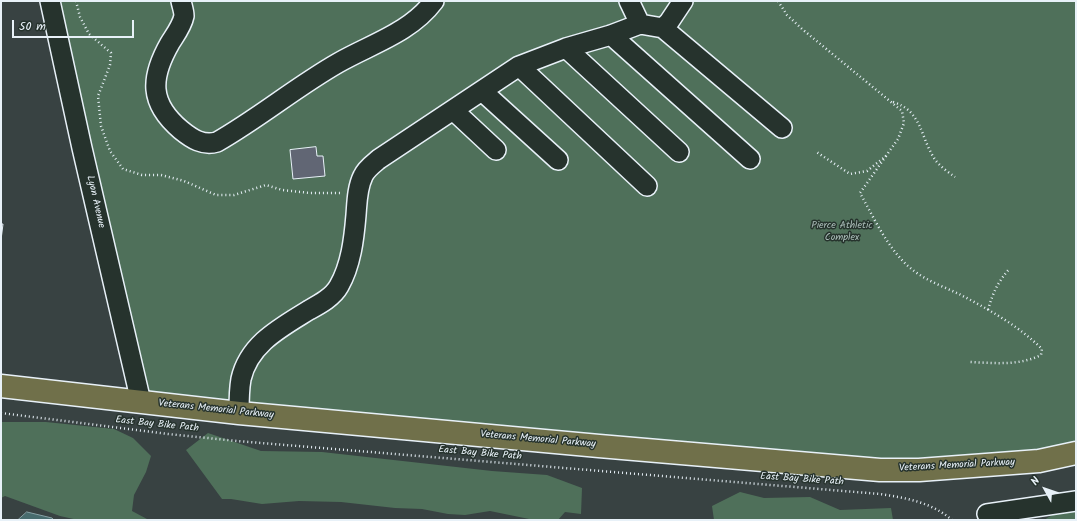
<!DOCTYPE html>
<style>
body{margin:0}
#map{position:relative;width:1077px;height:521px;overflow:hidden;background:#384242;font-family:Kalam,sans-serif}
canvas{display:block}
.frame{position:absolute;inset:0;border:2px solid #e8f1f8;pointer-events:none}
.north{position:absolute;left:1025px;top:469px;width:40px;height:40px;-webkit-text-stroke:3px #26332d;paint-order:stroke;rotate:310deg;font-size:11px;font-weight:700;line-height:16px;text-align:center;color:#e8f1f8}
.north::after{content:'';display:block;margin:auto;width:14px;height:18px;background:#e8f1f8;clip-path:polygon(50% 0,100% 100%,50% 72%,0 100%)}
.scale{position:absolute;left:12px;top:20px;width:122px;height:18px;box-sizing:border-box;border:2px solid #e8f1f8;border-top:0;padding-left:5px;font-size:12px;line-height:14px;white-space:nowrap;color:#e8f1f8;-webkit-text-stroke:3px #26332d;paint-order:stroke}
</style>
<div id="map">
<canvas width="1077" height="521"></canvas>
<div class="frame"></div>
<div class="north">N</div>
<div class="scale">50 m</div>
</div>
<script>
const context = document.querySelector('canvas').getContext('2d');
context.lineJoin = 'round';
function fillPath(path, color) { context.fillStyle = color; context.fill(path, 'evenodd'); }
function strokePath(path, color, width, dash) { context.strokeStyle = color; context.lineWidth = width; context.lineCap = dash ? 'butt' : 'round'; context.setLineDash(dash || []); context.stroke(path); }
function drawText(font, color, halo, rows, align = 'center') {
  context.font = font + ' Kalam,sans-serif'; context.lineWidth = 3; context.setLineDash([]); context.textBaseline = 'middle'; context.strokeStyle = halo; context.fillStyle = color; for (const [text, x, y, turn = 0] of rows) {
    context.save(); context.translate(x, y); context.rotate((+turn || 0) * Math.PI / 180); context.textAlign = isNaN(turn) ? turn : align; if (halo) context.strokeText(text, 0, 0); context.fillText(text, 0, 0); context.restore();
  }
}
const green = new Path2D(`
 M43 1H1076V451L907 467 145 403Z
 M1 422H46L114 429 133 438 151 456 146 472 134 495 132 511 147 519V520H78L60 516 5 496 1 498Z
 M208 433 261 451 322 452 492 471 547 475 582 488 581 514 565 512 558 520H534L490 511 465 515 448 514 422 509 395 508 341 502 299 501 262 504 231 499H222L186 450Z
 M740 492 764 498 810 497 840 510 891 508 893 520H714L712 506Z
 M1076 505V520H1044L1057 512Z`);
const water = new Path2D(`
 M27 512 52 518 54 520H18Z`);
const building = new Path2D(`
 M316 147 317 156H323L325 176 293 179 290 150Z
 M1 224H3L1 240Z`);
const path = new Path2D(`
 M76 1 80 17 89 34 111 53 110 65 98 96 101 126 110 151 123 169 142 175H161L184 181 216 195H234L266 185 282 190 310 193H341
 M778 1 787 15 802 29 902 111 904 123 898 139 886 156 867 171 850 174 815 151
 M893 102C922 111 920 136 934 158 939 166 948 172 955 177
 M886 156 860 193C874 218 887 247 908 266 922 279 942 286 959 294 988 309 1019 326 1042 349L1041 355C1019 366 994 363 970 362
 M988 310C993 292 998 282 1010 268
 M1 413 168 434 237 441 880 494C906 498 931 502 952 520`);
const minor = new Path2D(`
 M50 1 82 148 141 402
 M181 1C182 6 184 11 184 16 182 26 175 35 170 43 150 78 149 103 181 130 192 139 203 146 217 142 259 118 296 87 338 63 371 44 410 33 434 1
 M629 1 640 24
 M663 28 669 22 683 1
 M611 35 750 159
 M566 48 679 152
 M519 66 647 186
 M482 91 558 160
 M453 110 496 150
 M239 413C239 402 239 390 241 379 249 344 280 328 309 310 320 304 333 297 339 286 351 265 354 239 356 215 357 203 357 188 363 176 366 169 373 164 379 159L519 66 566 48 611 35 640 24 663 28 782 128
 M987 514 1076 501`);
const major = new Path2D(`
 M1 386 239 413 599 446 880 470H919L986 465 1039 461 1076 453`);
const streetNames = [
 ["Lyon Avenue",95,202,77],
 ["Veterans Memorial Parkway",216,410,6],
 ["East Bay Bike Path",157,425,6],
 ["Veterans Memorial Parkway",538,440,5],
 ["East Bay Bike Path",480,454,5],
 ["Veterans Memorial Parkway",957,466,-3],
 ["East Bay Bike Path",802,480,4]
];
const parkNames = [
 ["Pierce Athletic",842,226],
 ["Complex",842,238]
];
fillPath(green, '#4f705a');
fillPath(water, '#476b6d');
strokePath(water, '#87a1a5', 1);
fillPath(building, '#616674');
strokePath(building, '#e8f1f8', 1);
strokePath(minor, '#e8f1f8', 22);
strokePath(major, '#e8f1f8', 25);
strokePath(path, '#e8f1f8', 2.5, [1, 3]);
strokePath(minor, '#26332d', 19);
strokePath(major, '#70704a', 22);
drawText('10px', '#e8f1f8', '#26332d', streetNames);
drawText('10px', '#abbdb9', '#26332d', parkNames);
</script>
